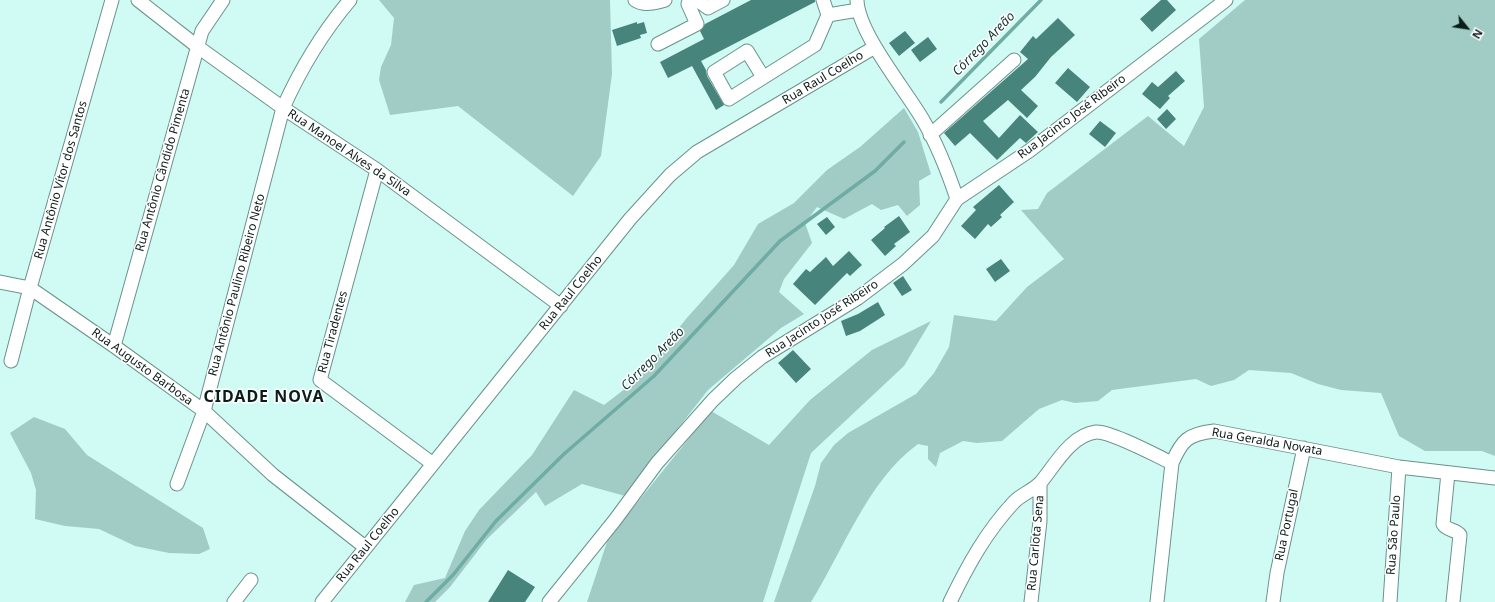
<!DOCTYPE html>
<meta charset="utf-8">
<style>
body{margin:0}
#map{position:relative;width:1495px;height:602px;overflow:hidden;background:#d0fbf4;font-family:"Noto Sans",sans-serif}
canvas{display:block}
.north{position:absolute;left:1447px;top:8px;width:40px;height:40px;-webkit-text-stroke:3px #fff;paint-order:stroke;rotate:120deg;font-size:11px;font-weight:700;line-height:16px;text-align:center;color:#0b1c1a}
.north::after{content:'';display:block;margin:auto;width:14px;height:18px;background:#0b1c1a;clip-path:polygon(50% 0,100% 100%,50% 72%,0 100%)}
</style>
<div id="map">
<canvas width="1495" height="602"></canvas>
<div class="north">N</div>
</div>
<script>
const context = document.querySelector('canvas').getContext('2d');
context.lineJoin = 'round';
function fillPath(path, color) { context.fillStyle = color; context.fill(path, 'evenodd'); }
function strokePath(path, color, width, dash) { context.strokeStyle = color; context.lineWidth = width; context.lineCap = dash ? 'butt' : 'round'; context.setLineDash(dash || []); context.stroke(path); }
function drawText(font, color, halo, rows, align = 'center') {
  context.font = font + ' "Noto Sans",sans-serif'; context.lineWidth = 3; context.setLineDash([]); context.textBaseline = 'middle'; context.strokeStyle = halo; context.fillStyle = color; for (const [text, x, y, turn = 0] of rows) {
    context.save(); context.translate(x, y); context.rotate((+turn || 0) * Math.PI / 180); context.textAlign = isNaN(turn) ? turn : align; if (halo) context.strokeText(text, 0, 0); context.fillText(text, 0, 0); context.restore();
  }
}
const green = new Path2D(`
 M379 0H610L612 74 601 156 573 196 458 106 390 115 379 80 381 67 391 45 394 18Z
 M1245 0H1495V456L1482 451H1425L1399 436 1381 393 1341 390 1318 384 1291 373 1249 370 1234 380 1211 386 1196 379 1112 390 1098 401 1075 403 1062 400 1039 409 1002 441 977 443 963 441 940 453 936 467 928 459V446L918 444C868 480 843 551 811 602H774L815 486 821 463 834 445 848 433 916 394 934 373 949 347 954 315 996 321 1027 287 1064 259 1021 210 1038 209 1047 193 1148 116 1184 146 1204 107 1199 39Z
 M904 108 918 132 931 174 919 181 920 205 907 216 898 205 881 210 872 204 844 219 817 207 805 223 812 243 784 279 779 292 804 314 781 328 708 390 625 496 582 484 545 506 536 492 487 539 450 587 435 602H405L414 585 445 578 465 531 479 510 532 455 574 390 604 405 639 378 686 319 734 265 758 224 794 203 827 170 860 147Z
 M931 321 904 366 811 453 763 602H587L608 539 711 411 769 445 810 400 872 350Z
 M34 417 65 429 87 455 203 528 210 549 199 554 169 553 135 546 99 529 65 526 35 519 36 490 31 473 10 433Z`);
const stream = new Path2D(`
 M941 102 1041 0
 M426 602 453 575 496 521 564 454 654 376 780 241 875 171 904 142`);
const building = new Path2D(`
 M751 0H815V2L701 61 706 70 707 76 724 105 716 110 692 66 668 78 660 62 704 39 700 31 705 24Z
 M1161 0H1167L1176 10 1152 32 1140 19Z
 M1058 18 1075 35 1051 57 1035 77 1021 90 1038 106 1027 118 1008 100 983 121 999 138 1020 115 1038 132 1026 143 1020 138 997 160 970 133 955 146 944 133 1028 59 1020 52 1033 36 1036 39Z
 M637 22V24L644 22 647 33 640 35 641 38 617 46 612 30Z
 M905 31 915 43 899 56 889 43Z
 M928 37 937 49 920 62 911 50Z
 M1068 68 1090 87 1077 102 1055 83Z
 M1176 71 1185 81 1168 96 1170 98 1160 109 1142 94 1152 82 1158 87Z
 M1167 109 1176 119 1166 129 1157 119Z
 M1100 121 1116 133 1105 147 1089 134Z
 M999 185 1014 202 1000 215 1002 217 991 227 988 224 975 239 961 226 976 210 973 207Z
 M899 216 910 232 894 244 896 246 885 256 871 240 885 228 884 227Z
 M827 217 835 227 826 235 817 224Z
 M849 251 862 265 850 276 847 273 815 305 793 284 806 269 810 272 826 257 833 266Z
 M1001 259 1010 271 995 282 986 269Z
 M903 276 912 290 902 296 893 283Z
 M878 302 885 315 860 331 846 336 841 321 858 314Z
 M793 350 811 369 796 383 778 363Z
 M508 570 535 587 525 602H488Z`);
const minor = new Path2D(`
 M138 0 198 47 283 108 377 170 561 306
 M635 0C644 6 655 3 665 0
 M697 0 708 8 723 0
 M857 0C858 33 905 89 923 120 937 144 948 172 957 199
 M828 15 858 10
 M658 44 697 24 688 4 689 0
 M763 77 747 51 714 72 729 99 815 45 828 15 823 0
 M930 135 1014 60
 M377 170 320 380 433 464
 M0 282 30 288 114 346 204 411 273 475 365 547
 M114 346 202 31 223 0
 M11 361 30 288 112 0
 M1448 473 1443 524C1447 531 1456 529 1460 535L1453 602
 M177 484 204 411 283 108C301 68 322 33 350 0
 M234 602 251 580
 M322 602 630 219 670 175 697 152 875 47
 M549 602 615 520 657 463 713 400 736 378 762 357 858 298 903 264 933 236 957 199 1029 151 1226 0
 M950 602C968 565 986 532 1014 502 1022 494 1034 490 1041 482 1055 465 1071 435 1096 432 1110 431 1157 456 1172 463 1182 440 1188 434 1214 431L1399 467 1495 478
 M1031 602 1040 521V483
 M1157 602 1172 463
 M1273 602 1277 573 1304 448
 M1390 602 1399 467`);
const streetNames = [
 ["Rua Raul Coelho",823,78,-31],
 ["Rua Jacinto José Ribeiro",1072,117,-37],
 ["Rua Manoel Alves da Silva",349,153,34],
 ["Rua Antônio Cândido Pimenta",163,170,-74],
 ["Rua Antônio Vítor dos Santos",61,180,-74],
 ["Rua Antônio Paulino Ribeiro Neto",237,285,-75],
 ["Rua Raul Coelho",571,293,-51],
 ["Rua Jacinto José Ribeiro",822,319,-33],
 ["Rua Tiradentes",333,332,-75],
 ["Rua Augusto Barbosa",142,367,36],
 ["Rua Geralda Novata",1267,442,10],
 ["Rua Portugal",1287,525,-78],
 ["Rua São Paulo",1394,535,-86],
 ["Rua Carlota Sena",1036,543,-85],
 ["Rua Raul Coelho",368,545,-51]
];
const waterNames = [
 ["Córrego Areão",984,44,-46],
 ["Córrego Areão",653,359,-45]
];
const districtNames = [
 ["CIDADE NOVA",264,397]
];
fillPath(green, '#a0ccc5');
strokePath(stream, '#6faca4', 3.5);
fillPath(building, '#47847c');
strokePath(minor, '#69928b', 15);
strokePath(minor, '#fff', 13);
drawText('12px', '#0b1c1a', '#fff', streetNames);
drawText('italic 13px', '#153531', '#fff', waterNames);
context.letterSpacing = '1px';
drawText('bold 16px', '#0b1c1a', '#fff', districtNames);
context.letterSpacing = '0px';
</script>
